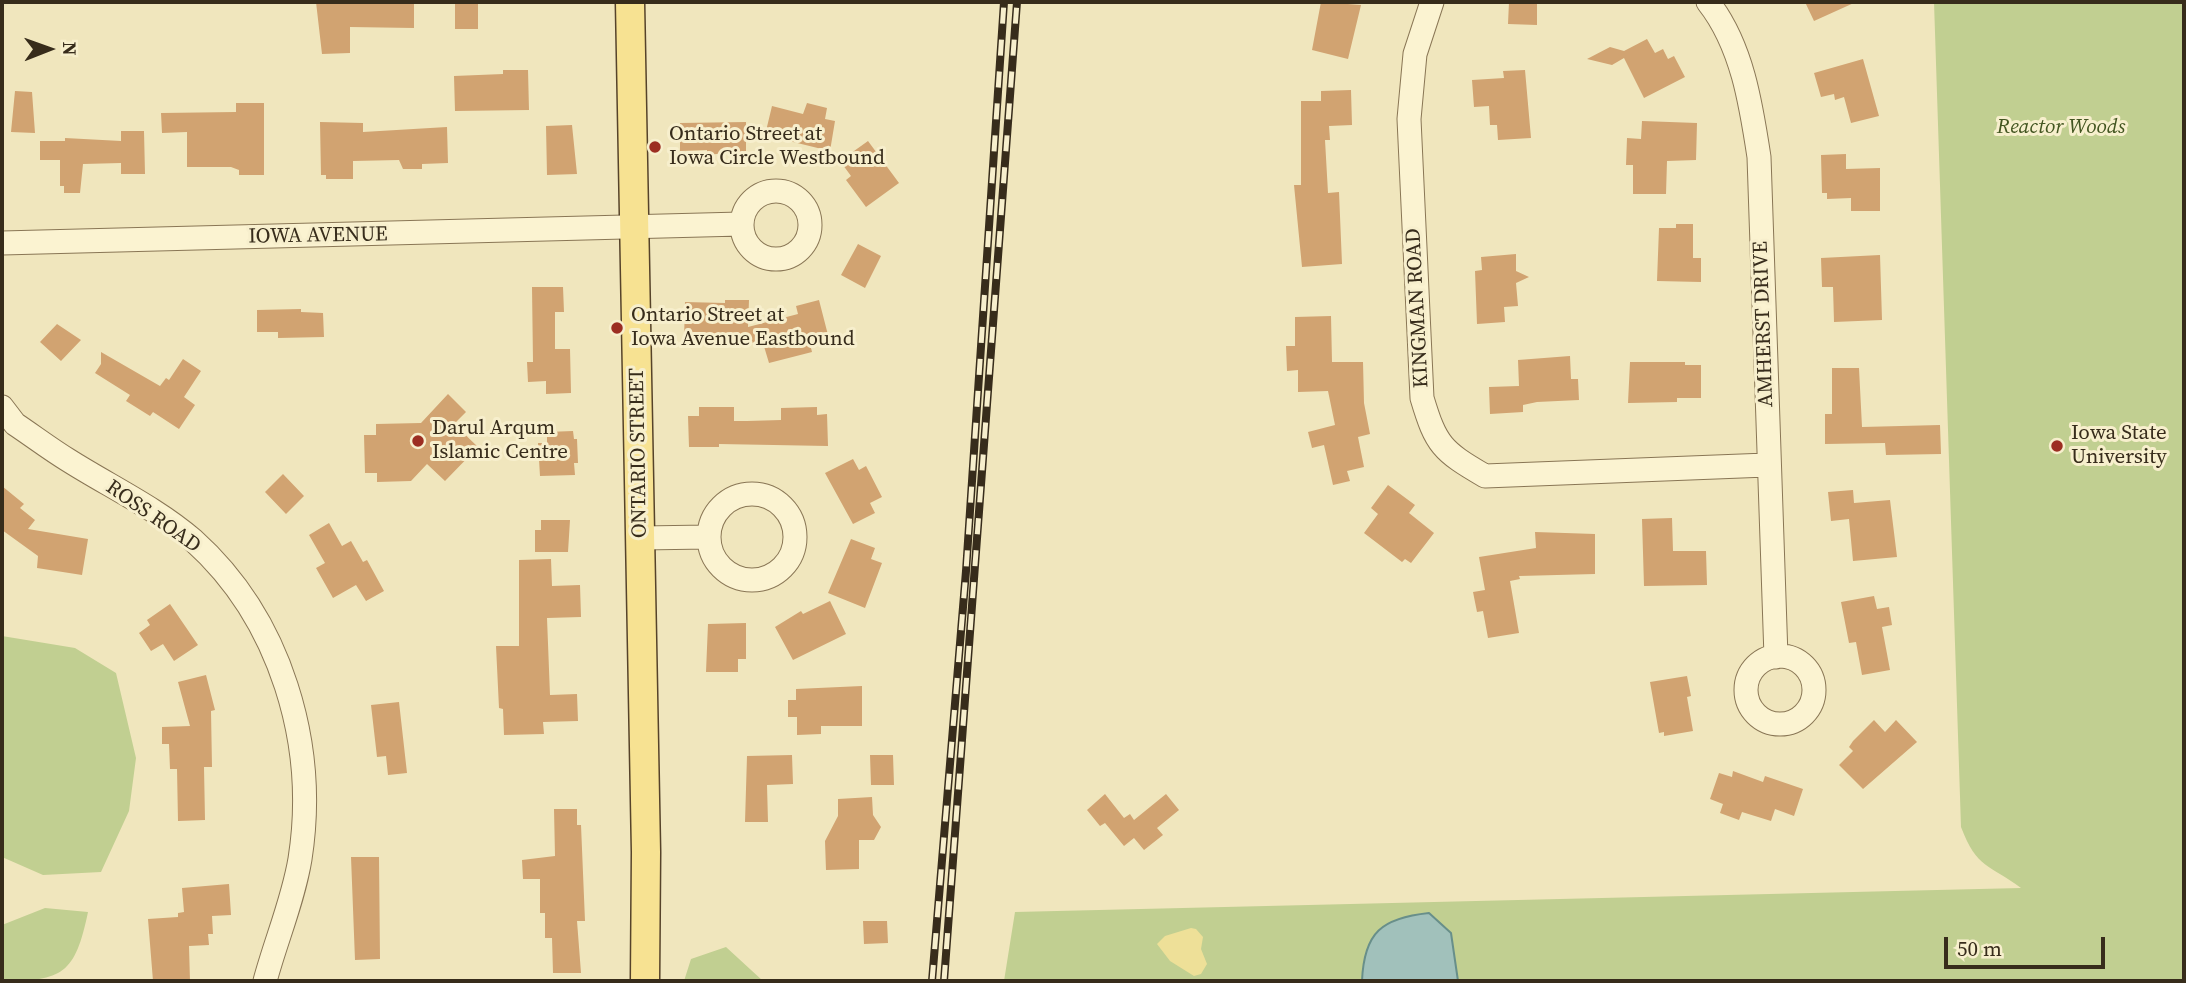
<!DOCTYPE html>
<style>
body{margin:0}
#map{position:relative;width:2186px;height:983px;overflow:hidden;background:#f0e6bd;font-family:"Source Serif 4",serif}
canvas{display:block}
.frame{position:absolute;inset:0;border:4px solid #372c1b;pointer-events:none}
.north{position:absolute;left:14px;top:14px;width:70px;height:70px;-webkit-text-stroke:5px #f7efcd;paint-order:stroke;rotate:89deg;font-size:19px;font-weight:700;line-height:28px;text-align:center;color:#372c1b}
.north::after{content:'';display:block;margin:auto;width:24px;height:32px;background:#372c1b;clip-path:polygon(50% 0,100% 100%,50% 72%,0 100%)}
.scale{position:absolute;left:1944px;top:937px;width:161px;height:32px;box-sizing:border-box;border:4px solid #372c1b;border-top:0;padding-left:9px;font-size:21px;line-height:24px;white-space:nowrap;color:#372c1b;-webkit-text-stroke:5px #f7efcd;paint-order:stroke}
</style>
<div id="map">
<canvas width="2186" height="983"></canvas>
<div class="frame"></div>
<div class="north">N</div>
<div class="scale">50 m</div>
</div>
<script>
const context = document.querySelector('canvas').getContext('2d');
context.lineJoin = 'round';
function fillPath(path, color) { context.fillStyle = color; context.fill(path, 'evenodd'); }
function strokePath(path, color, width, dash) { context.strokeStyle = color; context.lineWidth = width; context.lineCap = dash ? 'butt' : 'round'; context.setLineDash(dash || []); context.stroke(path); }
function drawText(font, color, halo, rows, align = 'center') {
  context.font = font + ' "Source Serif 4",serif'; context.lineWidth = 6; context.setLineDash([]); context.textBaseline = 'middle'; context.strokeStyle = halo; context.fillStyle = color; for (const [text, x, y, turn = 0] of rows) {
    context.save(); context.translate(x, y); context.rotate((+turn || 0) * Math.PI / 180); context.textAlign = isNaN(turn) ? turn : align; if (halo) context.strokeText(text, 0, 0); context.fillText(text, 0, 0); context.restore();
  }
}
const green = new Path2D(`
 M1934 2H2184V981H1004L1015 912 2021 888C1989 864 1977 869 1961 827Z
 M2 636 75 648 116 673 136 758 129 811 101 872 43 875 2 857Z
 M45 908 88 912C75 974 63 981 2 981V925Z
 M726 947 763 981H684L691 959Z`);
const sand = new Path2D(`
 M1191 928 1196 929 1203 937 1201 949 1207 964 1201 974 1194 976 1170 961 1157 944 1165 936Z`);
const water = new Path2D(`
 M1429 913 1451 933 1458 981H1362C1364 932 1382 918 1429 913Z`);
const building = new Path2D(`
 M316 2H414V28L350 27V53L322 54Z
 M455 2H478V29H455Z
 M1321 2 1361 5 1348 59 1312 50Z
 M1509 2H1537V25L1508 24Z
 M1805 2H1856L1814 21Z
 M1647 39 1655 53 1663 49 1668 59 1674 56 1685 77 1644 98 1624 58 1612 65 1587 59 1610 47 1624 51Z
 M1863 59 1879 116 1851 123 1844 97 1835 100 1834 94 1821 97 1814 73Z
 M503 70H528L529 110 455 111 454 76 503 74Z
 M1525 70 1531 138 1498 140 1497 125H1490L1489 106 1474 107 1472 80 1504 78 1503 71Z
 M1351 90 1352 125 1329 126 1330 140H1325L1328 193 1339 192 1342 264 1302 267 1294 185H1301V101H1321V91Z
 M15 91 32 92 35 133 11 132Z
 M236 103H264V175H239V170L231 167H187V132L162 133 161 113 236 112Z
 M807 103 827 108 825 119 835 121 830 151 785 140V136L766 131 772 106 803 114Z
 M1642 121 1697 123 1696 160 1667 161 1666 194H1633V165H1626L1627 138 1641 139Z
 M320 122 363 123V132L447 127 448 163 422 164V169H403L399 160 353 161V179H326V175H321Z
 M746 122V151L707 155V150L680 151V123Z
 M572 125 577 174 547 175 546 126Z
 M121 131H144L145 174H121V163L83 164 80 193H64V186H60V160H40V141H65V138L121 141Z
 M868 141 899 183 866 207 846 180 851 176 840 161Z
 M1846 154V169L1880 168V211H1851V198L1827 199V193H1822L1821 155Z
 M1676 224H1693V258H1701V282L1657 281 1659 228H1676Z
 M858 244 881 256 865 288 841 275Z
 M1516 254V271L1529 277 1516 283 1518 306 1504 307 1505 322 1477 324 1475 271 1482 270 1481 257Z
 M1880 255 1882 320 1834 322 1833 287H1822L1821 258Z
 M532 287H563L564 312H555V349H570L571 393 546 394V381L528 382 527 362H533Z
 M725 300H749L748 327 798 314 796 306 819 300 828 335 809 340 812 352 769 363 763 343 684 341 685 302 725 303Z
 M301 309V312L323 313 324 337 278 338V332H257V310Z
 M1331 316 1332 362H1363L1364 403 1370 434 1358 437 1364 467 1347 471 1350 481 1333 485 1324 445 1312 448 1308 432 1335 425 1328 391 1298 392V370L1287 371 1286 346H1295V317Z
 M57 324 81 340 61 361 40 342Z
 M101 352 160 386 166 378 169 380 183 359 201 371 184 397 195 405 179 429 153 412 150 416 126 401 130 395 95 373 101 364Z
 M1570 356 1571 379H1578L1579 400 1537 402 1523 405V412L1490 414 1489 387 1519 386 1518 360Z
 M1630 362H1685V365H1701V398H1677V402L1628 403Z
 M1832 368H1859L1862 427 1940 425 1941 454 1886 455 1885 443 1825 444V414H1832Z
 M448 394 466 412 454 424 478 447 445 481 427 464 411 481 377 482V473H365L364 435H376V424L421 423Z
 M699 407H734V421H747L781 420V408L817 407V415L827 414 828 446 719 444V447H689L688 416H699Z
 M573 431 574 439H577L578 463H574L575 475 540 476 538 443H547V432Z
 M853 459 859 470 866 466 882 497 870 503 875 513 853 524 825 473Z
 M283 474 304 496 286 514 265 492Z
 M1388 485 1415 505 1409 513 1434 533 1411 563 1405 559 1402 562 1364 533 1378 514 1371 508Z
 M2 486 24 504 20 508 35 520 28 529 88 539 82 575 37 568 38 556 2 530Z
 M1853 490 1854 503 1890 500 1897 557 1853 561 1849 519 1831 521 1828 492Z
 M1672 518 1673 551H1706L1707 585 1644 586 1642 519Z
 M541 520H570L568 552H535V530H541Z
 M329 523 342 546 351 541 363 562 367 560 384 591 366 601 356 585 333 598 316 568 325 563 309 535Z
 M1535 532 1595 534V574L1519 576 1520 579 1510 581 1519 633 1488 638 1483 611 1477 612 1473 592 1485 590 1479 557 1536 548Z
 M851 539 875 548 871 559 882 563 865 608 828 593Z
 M551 559 552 586 580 585 581 617 547 618 550 695 577 694 578 721 543 722 544 734 504 735 503 709 499 708 496 646H519V560Z
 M1874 596 1877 609 1889 607 1892 625 1882 627 1890 670 1862 675 1856 642 1849 643 1841 602Z
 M830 601 846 634 793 660 775 627 801 611 803 614Z
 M170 604 198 645 174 661 163 644 151 651 139 633 150 625 147 620Z
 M746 623V659H738V672H706L708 624Z
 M206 675 215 710 211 711 212 767H204L205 820 178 821 177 769H170L169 744H162V727L190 726 178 682Z
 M1687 676 1691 696 1687 697 1693 731 1664 736V732L1659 733 1650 682Z
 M862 686V726H821V734L797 735V717H788V700H796V689Z
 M399 702 407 773 388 775 386 756 377 757 371 705Z
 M1874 720 1885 732 1896 720 1917 742 1863 789 1839 765 1853 751 1849 747 1853 741Z
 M792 755 793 784 767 785 768 822H745L747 756Z
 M870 755H893L894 785H871Z
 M1733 771 1763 782 1765 776 1803 789 1794 816 1775 809 1771 821 1742 812 1739 820 1720 813 1723 804 1710 799 1719 773 1732 777Z
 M1105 794 1124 818 1130 814 1134 820 1166 794 1179 810 1157 828 1163 835 1144 850 1134 838 1124 846 1105 823 1100 826 1087 810Z
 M872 797 873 815 881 827 874 840H859V869L826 870 825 841 838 816V799Z
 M554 809H577V825H581L585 921H577L581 973H553L552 938H545V913H540V879H523L522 860 555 856Z
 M351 857H379L380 959 355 960Z
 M229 884 231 915 212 916 213 934H208L209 945 189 946 190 981H153L148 919 178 917V913L184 912 182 888Z
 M863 921H887L888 943 864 944Z`);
const minor = new Path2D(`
 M1432 2 1415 54 1409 119 1422 398C1436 445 1442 451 1485 476L1767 465
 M1708 2C1742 45 1751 104 1759 157L1776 657
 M742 225a34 34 0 1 1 68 0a34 34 0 1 1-68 0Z
 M2 243 741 224
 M2 407 15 424C33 436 50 449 68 460 109 486 156 508 193 540 281 619 318 744 300 859 293 901 276 940 265 981
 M709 537a43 43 0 1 1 86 0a43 43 0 1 1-86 0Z
 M641 538 708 537
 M1746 690a34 34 0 1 1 68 0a34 34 0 1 1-68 0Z`);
const major = new Path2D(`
 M630 2 646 852 645 981`);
const rail = new Path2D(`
 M932 981 966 571 1004 2
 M944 981 1017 2`);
const markers = [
 [655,147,7,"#9c2e22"],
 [617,328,7,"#9c2e22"],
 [418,441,7,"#9c2e22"],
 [2057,446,7,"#9c2e22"]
];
const parkNames = [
 ["Reactor Woods",2061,128]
];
const poiNames = [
 ["Ontario Street at",669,135],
 ["Iowa Circle Westbound",669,159],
 ["Ontario Street at",631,316],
 ["Iowa Avenue Eastbound",631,340],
 ["Darul Arqum",432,429],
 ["Islamic Centre",432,453],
 ["Iowa State",2071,434],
 ["University",2071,458]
];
const streetNames = [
 ["IOWA AVENUE",318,236,-1],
 ["KINGMAN ROAD",1418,308,-93],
 ["AMHERST DRIVE",1764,324,-92],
 ["ONTARIO STREET",639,453,-91],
 ["ROSS ROAD",153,517,35]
];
fillPath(green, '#c1cf91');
fillPath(sand, '#eee098');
fillPath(water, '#a1c1bb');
strokePath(water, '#688f8a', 2);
fillPath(building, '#d1a371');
strokePath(minor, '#897655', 25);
strokePath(major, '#56432a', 31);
strokePath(minor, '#fbf3d1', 23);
strokePath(major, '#f7e292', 28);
strokePath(rail, '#372c1b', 8);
strokePath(rail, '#f7efcd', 5, [16]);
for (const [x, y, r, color] of markers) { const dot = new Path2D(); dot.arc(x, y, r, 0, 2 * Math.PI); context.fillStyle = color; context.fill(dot); strokePath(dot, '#f7efcd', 2.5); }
drawText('italic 21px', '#425520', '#f7efcd', parkNames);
drawText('21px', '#372c1b', '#f7efcd', poiNames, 'left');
drawText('21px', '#372c1b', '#f7efcd', streetNames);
</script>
